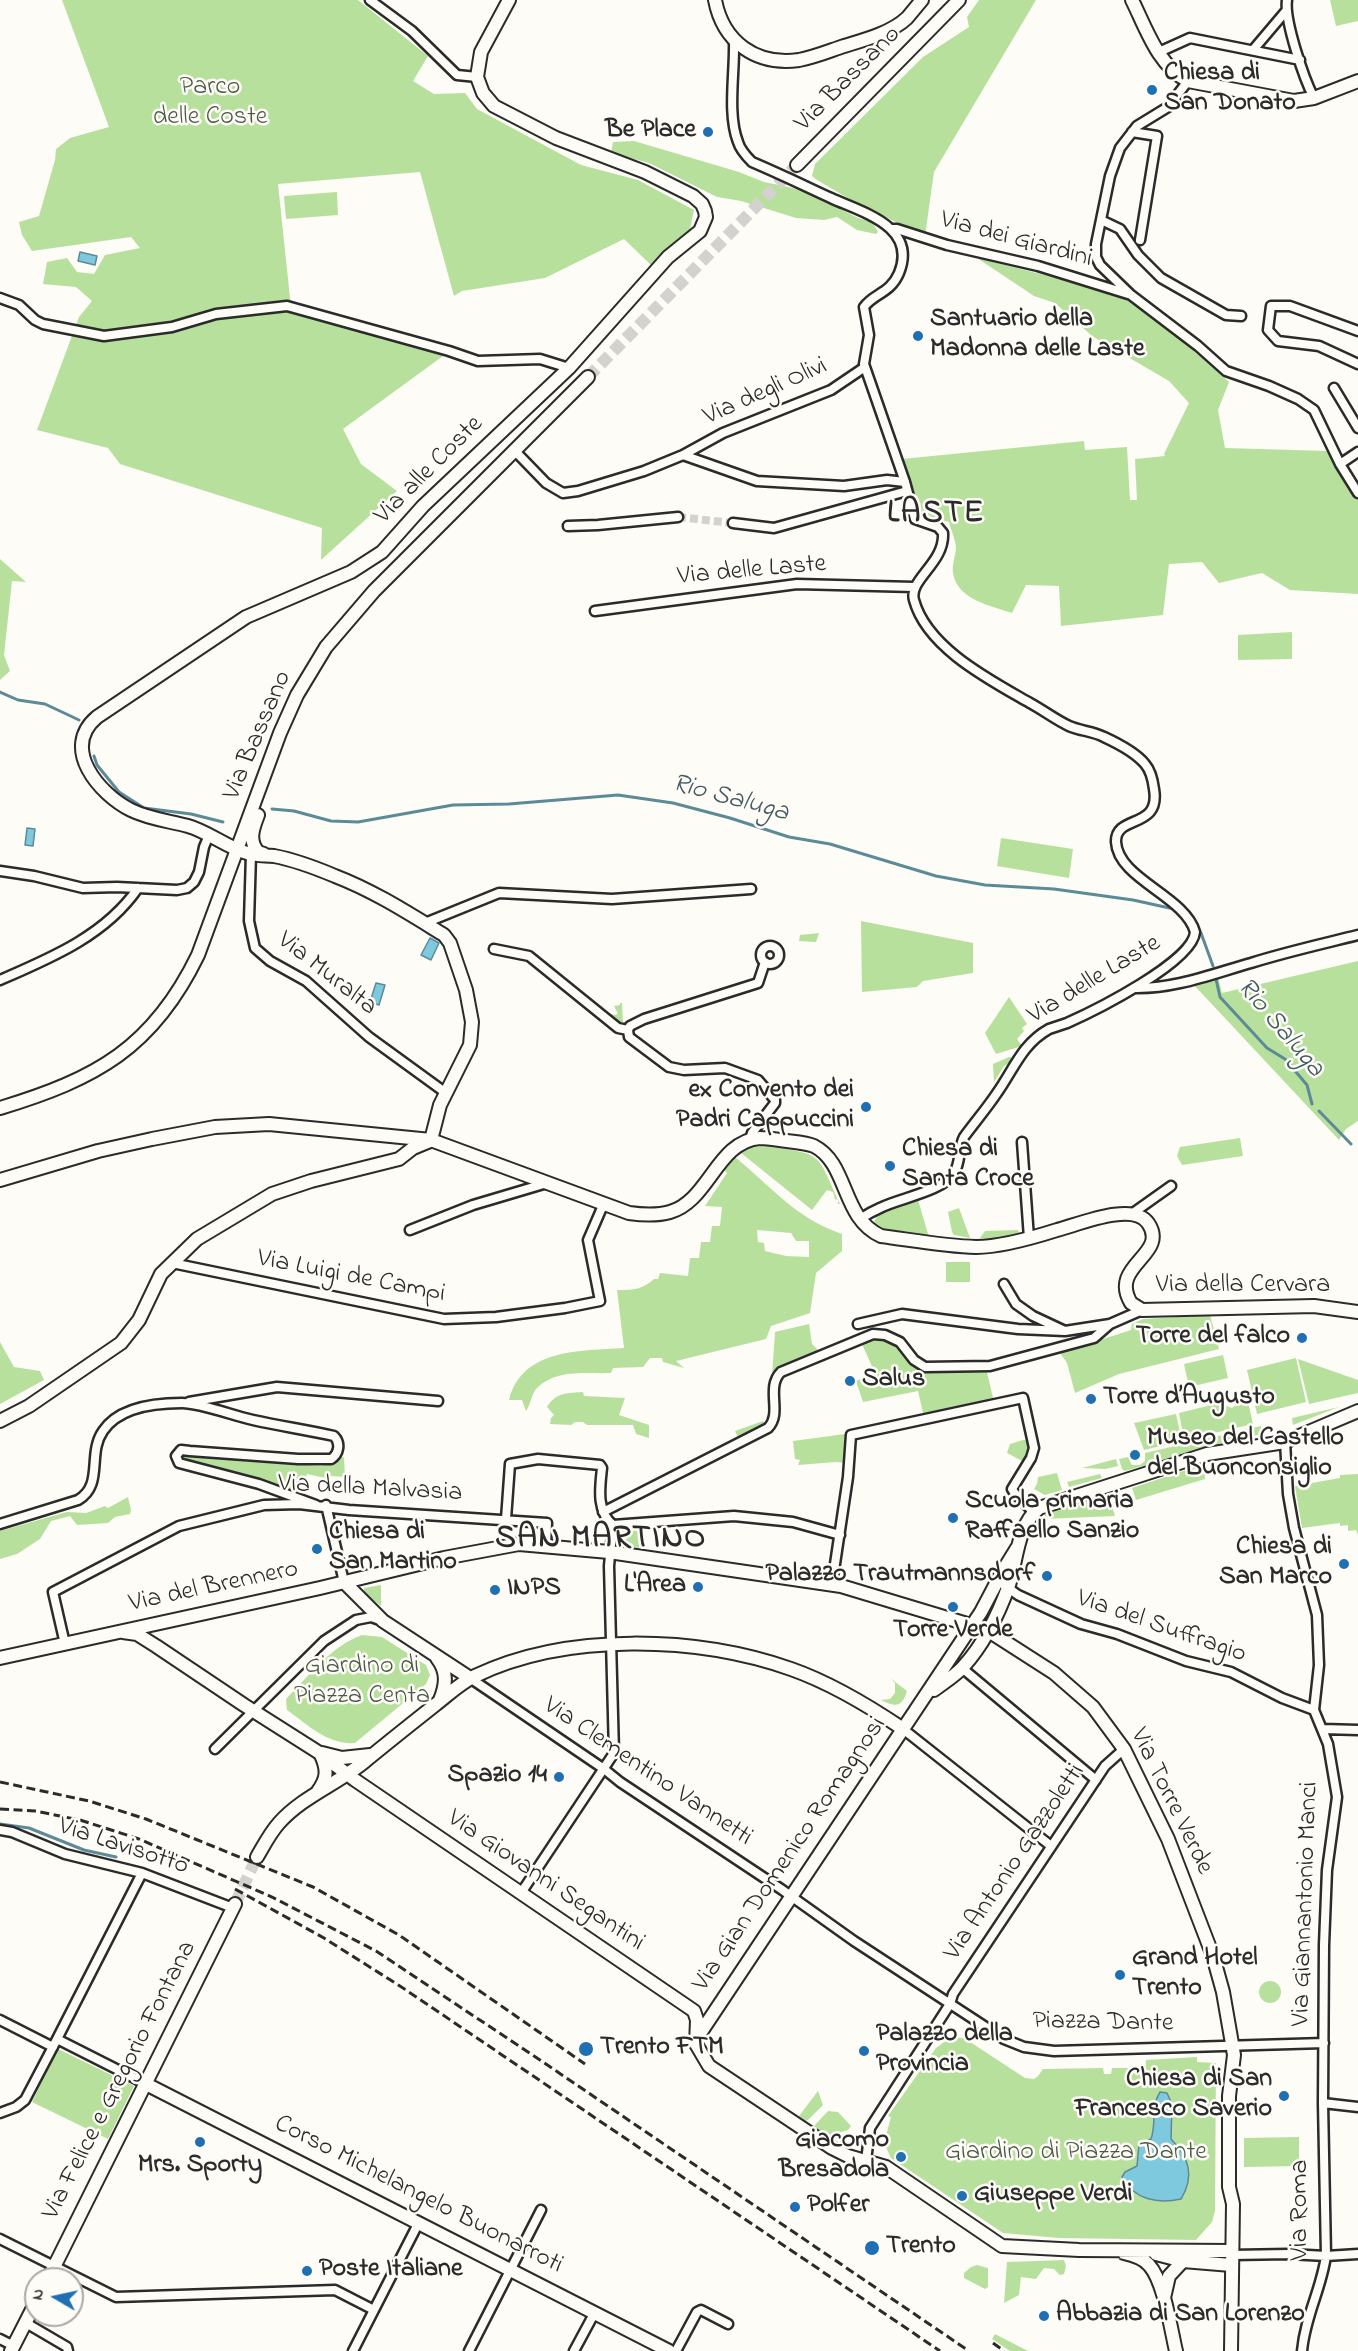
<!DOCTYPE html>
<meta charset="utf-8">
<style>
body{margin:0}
#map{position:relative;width:1358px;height:2351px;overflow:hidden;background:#fdfcf7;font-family:"Indie Flower",sans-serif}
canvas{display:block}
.north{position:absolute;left:24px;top:2267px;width:60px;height:60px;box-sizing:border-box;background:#fdfcf7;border:2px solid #a9a8a5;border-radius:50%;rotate:279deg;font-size:16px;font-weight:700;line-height:24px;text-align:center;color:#2b2b2b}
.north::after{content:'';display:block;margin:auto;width:21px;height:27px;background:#1f6fb2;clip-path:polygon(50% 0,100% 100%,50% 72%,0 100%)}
</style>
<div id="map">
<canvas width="1358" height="2351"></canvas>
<div class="north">N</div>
</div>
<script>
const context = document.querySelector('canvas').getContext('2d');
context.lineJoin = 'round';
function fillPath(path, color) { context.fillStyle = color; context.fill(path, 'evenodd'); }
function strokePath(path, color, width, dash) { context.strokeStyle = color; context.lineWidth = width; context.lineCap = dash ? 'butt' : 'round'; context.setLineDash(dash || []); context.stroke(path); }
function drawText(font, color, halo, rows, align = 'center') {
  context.font = font + ' "Indie Flower",sans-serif'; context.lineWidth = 5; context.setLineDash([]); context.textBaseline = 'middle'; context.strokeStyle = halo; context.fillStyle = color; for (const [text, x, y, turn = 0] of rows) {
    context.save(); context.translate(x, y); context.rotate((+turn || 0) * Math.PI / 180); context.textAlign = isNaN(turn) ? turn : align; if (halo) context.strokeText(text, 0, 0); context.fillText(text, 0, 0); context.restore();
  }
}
const green = new Path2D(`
 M62 0H358L428 56 413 81 434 94 465 93 477 109 581 165 638 180 694 210 689 234 652 266 624 239 545 278 462 291 454 296 420 172 278 184 290 298 297 315 443 351V356L343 429 361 464 397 491 321 560 322 528 120 464 108 448 37 430 79 317 92 301 76 287 43 284 47 262 67 258 77 272 94 274 105 255 140 248 131 237 32 251 22 235 19 222 39 216 55 160 56 149 70 138 109 127Z
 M979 0H1036L934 172 925 236 858 204 817 180 812 176 815 164 923 57 969 27 967 17Z
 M1330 0H1358V21L1336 26Z
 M634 141 739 172 764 182 803 190 858 218 872 222 878 232 876 234 857 230 837 217 824 220 796 218 741 201 717 197 649 163 611 153 613 142Z
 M337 192 338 215 286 219 284 196Z
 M977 258 1116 293 1152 314 1229 382 1218 410 1225 448 1328 451 1347 488 1358 500V594L1290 590 1262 573 1219 583 1202 562 1169 564 1163 615 1061 626 1059 586 1026 585 1012 613C992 606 957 600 953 573 952 565 955 557 956 549 956 541 951 530 949 522L922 515 916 511 902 459 1084 441 1085 450 1127 447 1130 500H1137L1135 459 1165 456 1164 454 1189 403 1169 381 1092 336 1055 303 1034 296Z
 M0 559 26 582 12 581 4 655 10 671 0 680Z
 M1292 632V659L1238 660V635Z
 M1001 838 1073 849 1069 878 997 866Z
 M861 921 973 943V973L923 981 917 987 862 992Z
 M819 933 816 942 799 941 800 935Z
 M1358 961V1121L1346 1129 1339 1140 1193 984 1218 977 1222 993Z
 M1009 997 1027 1024 1022 1028 1024 1031 1017 1039 1022 1046 996 1054 985 1033Z
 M620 1003H622L623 1024 618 1025 609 1017 608 1013 614 1015 618 1014 614 1006 620 1005Z
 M1009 1057H1011V1062L1004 1066 994 1082 993 1064Z
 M1240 1138 1243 1156 1182 1165 1177 1156 1180 1147Z
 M767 1146C825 1155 816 1152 840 1204H838V1200L835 1199 833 1192 827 1190 812 1210 741 1153 746 1148Z
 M735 1157C772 1187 795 1218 842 1234V1251L816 1273 810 1313 771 1326 766 1339 676 1361 684 1368 663 1362 662 1358H650L643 1367 613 1368 611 1373C586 1374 558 1369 538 1387 531 1393 531 1405 526 1411L522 1400H509C522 1348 581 1351 624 1348L617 1290C632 1290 642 1290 654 1279H658L660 1273 688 1276 690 1258H699L701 1242H710L712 1226H720L722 1207 705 1206 727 1173 724 1170ZM757 1230 791 1233 796 1241H809V1257L786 1256 765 1251 764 1243 758 1242Z
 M918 1200 928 1234 940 1239 874 1230C870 1208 902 1205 918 1200Z
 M959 1208 970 1238 954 1235 952 1232 948 1212Z
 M1018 1230 1020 1235 994 1239 980 1238 985 1231Z
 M946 1262H970V1282H946Z
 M1210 1315 1219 1349 1119 1374 1075 1393 1067 1363 1060 1353 1131 1330 1132 1324 1143 1319Z
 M809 1324 812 1344 819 1351C801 1358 785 1362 772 1376L775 1332Z
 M877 1338C908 1342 900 1363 921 1369 933 1372 971 1368 986 1368L994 1402 923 1413 918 1391 863 1402 856 1381 875 1373 861 1342Z
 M0 1342 14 1367 40 1371 44 1380 0 1404Z
 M1223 1355 1228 1378 1189 1387 1184 1364Z
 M1296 1358 1306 1402 1257 1414 1247 1370Z
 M1298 1359 1358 1380V1393L1309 1404Z
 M583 1392 584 1396 625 1398 619 1415 649 1425V1438L636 1434 633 1425H587L583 1422H575L571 1425 550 1424 551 1418 554 1415 547 1407C556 1392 568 1393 583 1392Z
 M1247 1397 1253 1424 1184 1440 1179 1413 1219 1403 1232 1408Z
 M1339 1407 1293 1425 1292 1418Z
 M1176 1414 1182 1441 1144 1450 1134 1423Z
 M763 1421 764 1423 760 1431 739 1440 735 1431Z
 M1261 1426 1262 1434C1215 1443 1171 1458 1125 1471L1122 1469 1119 1459 1128 1457 1132 1465H1140L1145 1461V1453Z
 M845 1434V1463L836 1462 798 1465 800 1460 795 1459 793 1441Z
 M1023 1440H1028L1031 1448 1026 1463 1007 1453 1010 1444Z
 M181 1456 321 1466C332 1465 337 1458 344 1457L345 1477 330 1476V1479L307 1474 303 1484 296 1483V1492L247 1476 182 1460Z
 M1116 1459 1118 1466 1105 1469 1082 1468Z
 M1204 1464 1205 1479 1136 1500 1132 1488Z
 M1057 1473 1062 1490 1045 1495 1034 1489 1037 1484 1038 1477Z
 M1100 1474 1102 1478 1069 1487 1067 1482Z
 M1358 1474V1535L1356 1530 1348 1531V1525L1340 1526V1523L1302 1528 1295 1486 1340 1478V1475Z
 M1108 1494 1115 1516 1043 1519 1047 1512Z
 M128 1497 131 1510 130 1514 115 1517 108 1523 77 1525 70 1516 51 1521 40 1539 17 1554 0 1559V1531L67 1512 86 1513 105 1506 108 1508Z
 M640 1530 639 1548 621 1544V1532Z
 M381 1585V1606L364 1593V1588Z
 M362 1635 382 1637 426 1665 430 1675 426 1684 355 1743C328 1745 308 1725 287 1710L286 1699C309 1676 331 1646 362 1635Z
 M890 1678 907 1691C902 1708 895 1707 881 1700L890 1699 895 1693V1683Z
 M1259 1992a11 11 0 1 1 22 0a11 11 0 1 1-22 0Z
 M951 2037 964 2038 1025 2078 1034 2079 1038 2076 1043 2069 1103 2068 1104 2074H1111L1112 2068H1132L1133 2073H1145L1146 2060 1197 2057V2062L1216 2063 1215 2211 1212 2222 1196 2240 1059 2238 1003 2233 891 2158 884 2143 891 2117 888 2116 936 2048Z
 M58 2049 134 2086 108 2139 32 2102Z
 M818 2091 823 2105 808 2120 805 2121 799 2116Z
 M828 2111 838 2112 851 2126 848 2130 828 2136 814 2126Z
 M1299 2137V2166L1244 2167V2138Z
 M1064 2260 1066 2266 1064 2274 1060 2275 1054 2269 1044 2268 1036 2279 1021 2277 1019 2295 1004 2303 1007 2262Z
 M977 2265 988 2268V2287L985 2289 964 2278V2273L971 2267Z
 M995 2334 1026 2350 1028 2351H1010L992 2339Z`);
const water = new Path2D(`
 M80 252 97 256 95 265 78 261Z
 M27 828 35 829 33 846 25 845Z
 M430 938 439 943 431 960 421 955Z
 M376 983 385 985 379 1005 370 1002Z
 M1160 2092 1167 2093 1172 2104 1171 2139C1189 2157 1195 2176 1181 2199 1158 2204 1134 2200 1122 2177L1125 2172 1137 2166 1139 2144 1151 2139C1157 2122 1150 2108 1160 2092Z`);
const stream = new Path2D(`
 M0 692 18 700 45 704 79 720
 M94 756 97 765 119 792 144 808 191 814 223 822
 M272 809 294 811 331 821 358 822 453 805 509 804 618 795 673 803 730 818 789 837 830 844 936 876 985 885 1054 889 1133 900 1174 909
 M1201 933 1213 966
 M1216 979 1220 997 1267 1048 1285 1059 1307 1085 1312 1104
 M1319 1111 1351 1144
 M0 1824 29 1828 84 1850 116 1857`);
const streetTunnel = new Path2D(`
 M678 517 733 523`);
const secondaryTunnel = new Path2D(`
 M588 377 797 165
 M235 1904 257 1857`);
const street = new Path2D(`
 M370 0 412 31 457 75 477 77
 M1287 0C1284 20 1304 79 1314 98
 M734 41C735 72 727 114 738 142 740 149 746 156 752 162 778 173 805 186 831 198 861 212 918 226 899 273 890 294 874 293 864 307L869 335 864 364 905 482 915 519 938 527 943 533C945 563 908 580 914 600 927 648 990 680 1030 703 1043 710 1056 720 1069 726 1080 731 1093 731 1104 737 1117 743 1136 753 1145 764 1151 771 1153 781 1154 789 1161 830 1115 814 1116 842 1118 879 1185 896 1195 932 1193 962 1094 1011 1067 1023 1061 1025 1055 1027 1049 1029 1022 1044 1014 1069 997 1093 987 1108 975 1122 964 1137 958 1148 961 1163 954 1173 942 1192 899 1198 880 1208 873 1211 866 1215 860 1219
 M1253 50 1286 11
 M1159 52 1190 38 1300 60
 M1188 81 1168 107 1137 126 1120 148 1110 176 1096 244V257L1100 265 1131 295 1198 346 1226 371 1269 386 1298 399 1314 410 1340 464 1358 493
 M1132 132 1157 136 1140 240
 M1101 220 1120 229 1138 255 1161 278 1226 315 1241 316
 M891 229H897L947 245 1038 266 1128 294
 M0 298 19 305 35 320 43 324 104 336 172 327 216 314 287 306 449 351 478 361 540 359 569 368
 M1358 331 1290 306H1271L1268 330 1278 341 1319 346 1358 364
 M1334 388 1358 428
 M514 450 546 483 563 493 578 491 644 471 683 455 723 433 831 390 865 367
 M683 455 757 481 844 486 887 480 905 482
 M1340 464 1358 452
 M733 523 774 528 907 491
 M568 526 598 525 678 517
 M595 611 797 584 914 587
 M251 854 249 921 255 948 270 961 306 981 369 1037 446 1093
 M0 871 34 876 83 888 117 887 177 890 187 888 194 882 199 872 204 847 209 835
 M425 923 499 893 612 899 751 889
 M761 955a9 9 0 1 1 18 0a9 9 0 1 1-18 0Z
 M494 949 529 956 618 1028 628 1030
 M0 980C51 958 106 935 138 888
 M1134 988C1175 989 1212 974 1251 963 1286 952 1322 944 1358 935
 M628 1030 629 1037 669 1067 684 1070 725 1068 758 1080 775 1100V1103L752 1133 750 1139
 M628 1030 630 1026 644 1019 758 983 765 962
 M1022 1142 1029 1238
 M1133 1213 1171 1186
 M410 1230 473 1205 547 1183
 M172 1263 444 1319 496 1317 565 1308 600 1301 588 1240 604 1203
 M1004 1284 1016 1304 1033 1316 1065 1331 1110 1324 1142 1310
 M858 1324 902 1314 1018 1329 1065 1331
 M189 1402 277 1387 438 1401
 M1285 1442 1288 1494 1294 1528 1317 1615 1319 1665 1314 1710 1328 1744 1337 1797 1327 1870 1324 1945 1323 2103 1326 2256C1321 2290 1305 2317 1302 2351
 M326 1505 344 1582
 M603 1512 768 1428C783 1413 765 1388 781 1372L873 1334 885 1335 900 1342 914 1360 925 1367 990 1366 1094 1338 1110 1324
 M506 1519 510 1464 538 1459 600 1465 602 1468C600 1487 596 1511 613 1525
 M0 1524 78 1500C104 1485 87 1454 103 1431 119 1407 156 1403 182 1403 201 1403 234 1416 253 1420 280 1426 307 1430 334 1436 341 1443 339 1454 331 1459H298L190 1451 181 1450 176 1456 179 1463 259 1484 316 1505
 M613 1525 734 1516 793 1522 840 1535
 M832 1584 848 1477 851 1435 1023 1398 1034 1448 1031 1458 1012 1489C1016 1497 1028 1505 1034 1513
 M1004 1585 1018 1595 1081 1624 1117 1634 1186 1661 1231 1672 1282 1698 1314 1710
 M65 1644 53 1592 179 1526 264 1505 299 1504 349 1510 547 1523 546 1545
 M962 1668 1096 1780
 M470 1678 604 1769 620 1782 781 1889 854 1941 1004 2039 1024 2047 1054 2051 1324 2043
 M903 1729 1051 1846
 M1323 1729 1358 1730
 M215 1749 324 1641 356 1620 371 1617 380 1620
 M0 1830 12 1832 65 1854 142 1873 233 1908
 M521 1893 614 1753 609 1566 613 1525
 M0 2020 53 2047
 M57 2039 142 1873
 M1323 2103 1358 2107
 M0 2113 16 2107 25 2100 57 2039 146 2084
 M866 2161 870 2128 950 2004 953 1994 1105 1766 1124 1749
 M0 2239 116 2297 335 2290 374 2310
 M1232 2255 1289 2254 1326 2256 1358 2254
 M26 2323 67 2347 68 2351
 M0 2339 14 2346
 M353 2351 419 2222
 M469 2351 541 2210
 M574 2351 595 2312
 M676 2351 697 2312 701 2310 728 2324`);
const secondary = new Path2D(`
 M715 0C723 42 756 66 799 60 815 57 829 51 844 46 864 40 891 33 907 18 912 12 917 6 922 0
 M1132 0C1146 28 1158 66 1188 81L1294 101 1314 98 1358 81
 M797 165 959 0
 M258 815C253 828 248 840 258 852L264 854
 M0 1108C96 1079 153 1048 198 955L280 733 297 695 326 647 374 591 588 377
 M431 1140 440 1105 470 1045 472 1022 466 990 450 943 444 935C408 913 374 891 335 876 316 868 295 860 274 856 265 855 256 856 247 853 226 847 209 832 188 826 170 821 149 819 131 810 99 794 60 748 97 717L246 617 351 572 382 552 423 506 569 368 668 257 700 231 706 217 705 211 702 204 693 196 645 172 556 138 494 106 483 93 477 77 481 52 509 0
 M0 1180 98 1151 152 1139 215 1127 269 1124 431 1140 629 1213C643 1215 656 1216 670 1212 709 1201 717 1141 760 1138 769 1138 778 1140 787 1141 795 1142 807 1143 814 1146 849 1164 841 1218 881 1236 912 1240 944 1246 976 1247 999 1247 1035 1237 1057 1230 1077 1225 1133 1201 1148 1223 1170 1255 1108 1265 1131 1303L1142 1310 1314 1306 1358 1312
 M0 1421 29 1406 121 1343 139 1320 161 1274 197 1239 272 1194 311 1181 399 1159 413 1148 430 1141
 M344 1582 383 1621 470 1678
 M123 1632 137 1634 156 1646 244 1705 318 1752 355 1780 694 2011 697 2020 696 2044 709 2066 832 2148 848 2156 886 2167 1002 2246 1079 2250 1232 2251
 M0 1658 320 1588 444 1558 519 1544 609 1552 841 1586 987 1630 1054 1673 1093 1707 1124 1749 1168 1839 1213 1956 1223 1992 1234 2055 1229 2096V2187L1233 2204 1231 2351
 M437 1658C448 1672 446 1685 440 1700
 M934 1690C943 1683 955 1676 963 1667 983 1645 999 1613 1009 1585 1017 1560 1017 1526 1039 1508L1207 1454 1285 1442 1358 1411
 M322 1753 342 1758 370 1755
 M318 1791C327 1779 328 1770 321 1755
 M257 1857C264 1845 270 1833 279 1823 302 1797 337 1784 364 1762 387 1743 411 1724 435 1705 448 1695 460 1683 475 1676 567 1632 696 1636 791 1669 831 1683 869 1706 903 1729
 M697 2038 981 1612 1001 1574 1017 1548
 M146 2084 669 2351
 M1124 2253C1133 2255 1143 2258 1149 2265 1164 2281 1171 2330 1176 2351
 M1156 2254 1183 2261 1231 2265
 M48 2279 235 1904
 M1164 2298 1169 2276 1183 2261
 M11 2351 36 2302`);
const rail = new Path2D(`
 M0 1782 89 1801 146 1819 313 1887 399 1935 585 2064
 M0 1809 35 1811 80 1820 139 1839 272 1897 376 1951 537 2058 969 2351
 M235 1889 324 1938 403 1988 940 2351
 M993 2343 1004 2351`);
const markers = [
 [1152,90,6,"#1f6fb2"],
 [708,132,6,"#1f6fb2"],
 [918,336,6,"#1f6fb2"],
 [866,1107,6,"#1f6fb2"],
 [890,1166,6,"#1f6fb2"],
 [1302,1338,6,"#1f6fb2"],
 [850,1381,6,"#1f6fb2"],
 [1091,1399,6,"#1f6fb2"],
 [1135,1455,6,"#1f6fb2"],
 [953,1518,6,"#1f6fb2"],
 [317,1549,6,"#1f6fb2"],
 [1344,1564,6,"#1f6fb2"],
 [1047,1576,6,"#1f6fb2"],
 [698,1587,6,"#1f6fb2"],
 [495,1590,6,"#1f6fb2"],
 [953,1607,6,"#1f6fb2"],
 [559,1777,6,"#1f6fb2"],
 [1120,1975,6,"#1f6fb2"],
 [586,2049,8,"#1f6fb2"],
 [864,2051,6,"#1f6fb2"],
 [1284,2096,6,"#1f6fb2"],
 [200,2142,6,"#1f6fb2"],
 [901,2157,6,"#1f6fb2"],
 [962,2196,6,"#1f6fb2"],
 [795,2207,6,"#1f6fb2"],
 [872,2248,8,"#1f6fb2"],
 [307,2271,6,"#1f6fb2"],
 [1044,2316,6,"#1f6fb2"]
];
const poiNames = [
 ["Chiesa di",1164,75],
 ["San Donato",1164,105],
 ["Be Place",696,132,"right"],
 ["Santuario della",930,321],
 ["Madonna delle Laste",930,351],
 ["ex Convento dei",854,1092,"right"],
 ["Padri Cappuccini",854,1122,"right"],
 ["Chiesa di",902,1151],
 ["Santa Croce",902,1181],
 ["Torre del falco",1290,1338,"right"],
 ["Salus",862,1381],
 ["Torre d’Augusto",1103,1399],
 ["Museo del Castello",1147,1440],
 ["del Buonconsiglio",1147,1470],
 ["Scuola primaria",965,1503],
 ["Raffaello Sanzio",965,1533],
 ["Chiesa di",329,1534],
 ["San Martino",329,1564],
 ["Chiesa di",1332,1549,"right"],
 ["San Marco",1332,1579,"right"],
 ["Palazzo Trautmannsdorf",1035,1576,"right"],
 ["L'Area",686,1587,"right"],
 ["INPS",507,1590],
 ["Torre Verde",953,1632,"center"],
 ["Spazio 14",547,1777,"right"],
 ["Grand Hotel",1132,1960],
 ["Trento",1132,1990],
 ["Palazzo della",876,2036],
 ["Provincia",876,2066],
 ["Trento FTM",600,2049],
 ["Chiesa di San",1272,2081,"right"],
 ["Francesco Saverio",1272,2111,"right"],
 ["Giacomo",889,2142,"right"],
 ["Bresadola",889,2172,"right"],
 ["Mrs. Sporty",200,2167,"center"],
 ["Giuseppe Verdi",974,2196],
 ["Polfer",807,2207],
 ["Trento",886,2248],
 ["Poste Italiane",319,2271],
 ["Abbazia di San Lorenzo",1056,2316]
];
const streetNames = [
 ["Via Bassano",849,80,-45],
 ["Via dei Giardini",1016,241,15],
 ["Via degli Olivi",766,393,-24],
 ["Via alle Coste",430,471,-45],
 ["Via delle Laste",752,572,-5],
 ["Via Bassano",259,736,-67],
 ["Via Muralta",326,975,38],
 ["Via delle Laste",1095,981,-31],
 ["Via Luigi de Campi",351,1278,11],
 ["Via della Cervara",1243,1287],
 ["Via della Malvasia",370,1490,3],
 ["Via del Brennero",214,1588,-12],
 ["Via del Suffragio",1161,1628,19],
 ["Via Clementino Vannetti",647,1773,34],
 ["Via Torre Verde",1170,1802,64],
 ["Via Lavisotto",123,1848,18],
 ["Via Gian Domenico Romagnosi",791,1855,-56],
 ["Via Antonio Gazzoletti",1016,1863,-56],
 ["Via Giovanni Segantini",545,1882,34],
 ["Via Giannantonio Manci",1307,1904,-88],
 ["Piazza Dante",1103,2024,1],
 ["Via Felice e Gregorio Fontana",121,2081,-63],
 ["Corso Michelangelo Buonarroti",418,2196,27],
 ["Via Roma",1302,2210,-90]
];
const parkNames = [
 ["Parco",210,89],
 ["delle Coste",210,119],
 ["Giardino di",362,1668],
 ["Piazza Centa",362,1698],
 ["Giardino di Piazza Dante",1076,2154]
];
const waterNames = [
 ["Rio Saluga",730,800,15],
 ["Rio Saluga",1279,1029,50]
];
const districtNames = [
 ["LASTE",936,516],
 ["SAN MARTINO",601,1541]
];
fillPath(green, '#b8e09d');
fillPath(water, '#7fc9df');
strokePath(water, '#5d8a97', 1.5);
strokePath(stream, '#5d8a97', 3);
strokePath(streetTunnel, '#d3d2ce', 8, [8, 4]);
strokePath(secondaryTunnel, '#d3d2ce', 12, [12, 6]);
strokePath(street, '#2b2b2b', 13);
strokePath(secondary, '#2b2b2b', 16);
strokePath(street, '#fdfcf7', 8);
strokePath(secondary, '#fdfcf7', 12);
strokePath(rail, '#2b2b2b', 3, [9, 4.5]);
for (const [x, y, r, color] of markers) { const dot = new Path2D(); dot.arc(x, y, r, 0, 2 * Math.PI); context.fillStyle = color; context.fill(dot); strokePath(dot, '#fdfcf7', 2); }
drawText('bold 26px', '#2b2b2b', '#fdfcf7', poiNames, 'left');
drawText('26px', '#2b2b2b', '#fdfcf7', streetNames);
drawText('26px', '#4e5848', '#fdfcf7', parkNames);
drawText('italic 27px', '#445a61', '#fdfcf7', waterNames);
context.letterSpacing = '1.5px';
drawText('bold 32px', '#2b2b2b', '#fdfcf7', districtNames);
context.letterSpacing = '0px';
</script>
